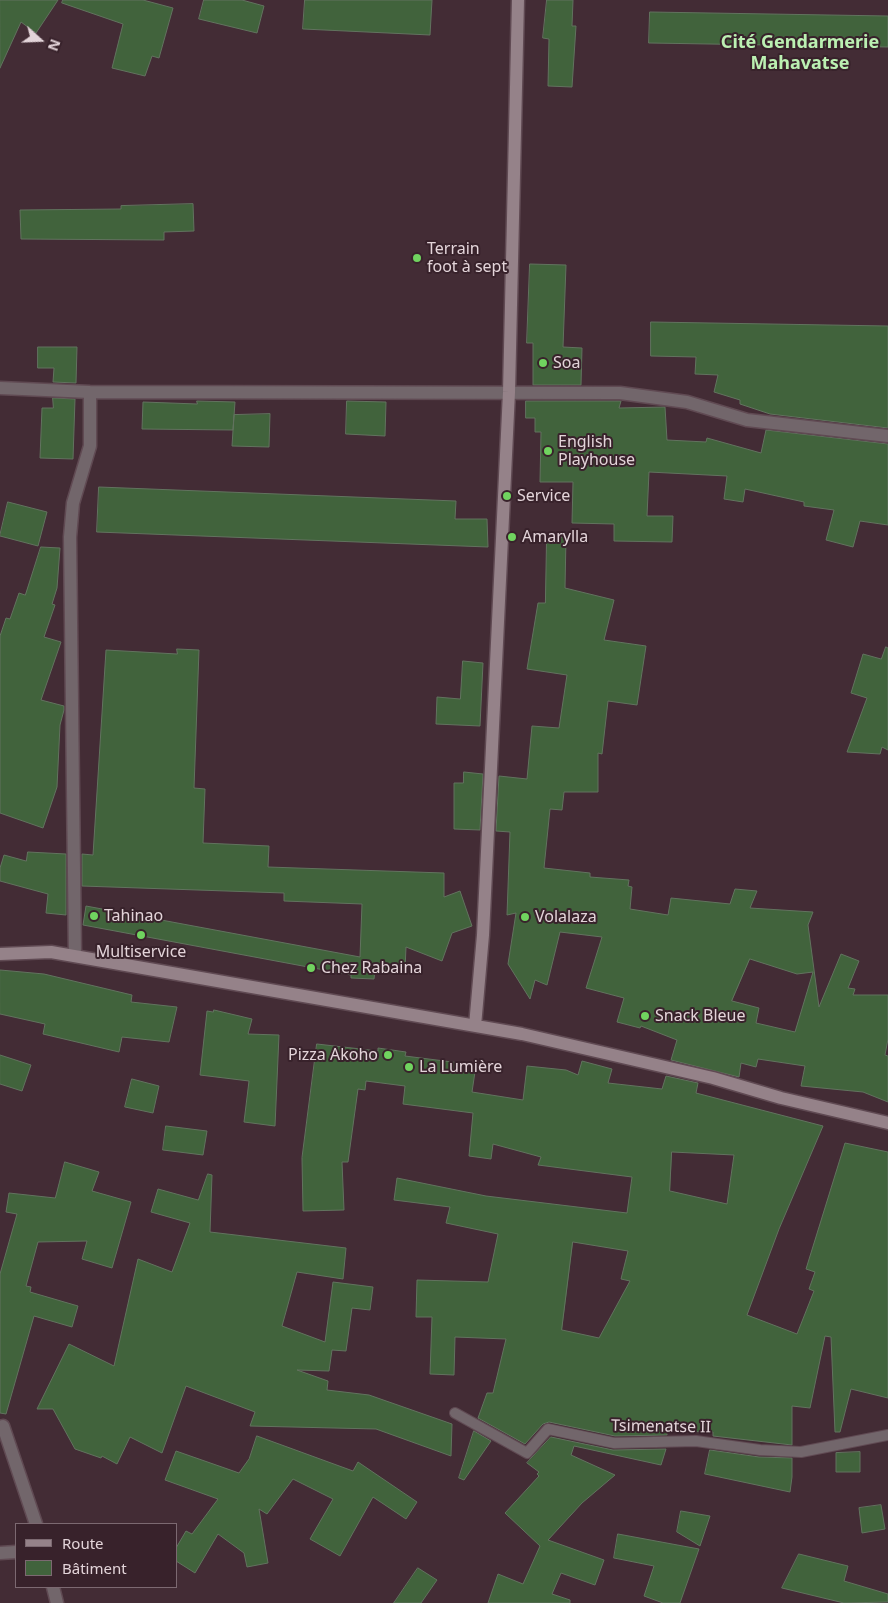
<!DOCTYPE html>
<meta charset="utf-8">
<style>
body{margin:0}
#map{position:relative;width:888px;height:1603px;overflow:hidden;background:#432c35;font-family:"Noto Sans",sans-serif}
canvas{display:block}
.legend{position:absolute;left:15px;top:1523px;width:162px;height:65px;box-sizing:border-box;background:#38222b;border:1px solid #7c6971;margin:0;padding:6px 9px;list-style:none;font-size:15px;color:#e3d4d9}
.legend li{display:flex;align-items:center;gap:10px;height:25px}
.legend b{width:25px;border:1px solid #7c6971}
.north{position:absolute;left:15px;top:15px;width:50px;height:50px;-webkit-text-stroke:4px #38222b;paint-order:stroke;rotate:110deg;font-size:14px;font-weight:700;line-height:20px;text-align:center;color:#e3d4d9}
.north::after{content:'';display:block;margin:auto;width:18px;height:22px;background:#e3d4d9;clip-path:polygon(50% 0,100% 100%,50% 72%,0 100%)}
</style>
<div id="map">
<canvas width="888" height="1603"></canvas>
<ul class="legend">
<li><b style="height:6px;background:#958289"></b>Route</li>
<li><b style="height:14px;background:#41633c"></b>Bâtiment</li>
</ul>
<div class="north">N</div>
</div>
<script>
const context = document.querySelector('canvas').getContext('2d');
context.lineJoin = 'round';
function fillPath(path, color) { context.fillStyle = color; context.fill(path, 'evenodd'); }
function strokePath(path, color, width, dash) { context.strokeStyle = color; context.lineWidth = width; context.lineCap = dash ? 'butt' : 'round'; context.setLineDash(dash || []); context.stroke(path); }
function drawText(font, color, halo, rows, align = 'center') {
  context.font = font + ' "Noto Sans",sans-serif'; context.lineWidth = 4; context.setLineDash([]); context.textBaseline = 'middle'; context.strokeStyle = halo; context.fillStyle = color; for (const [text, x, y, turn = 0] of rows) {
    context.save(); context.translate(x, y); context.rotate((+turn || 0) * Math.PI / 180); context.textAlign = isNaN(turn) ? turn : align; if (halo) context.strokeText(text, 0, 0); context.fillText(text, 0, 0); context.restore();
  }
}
const building = new Path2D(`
 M0 0H58L36 33 21 22 0 68Z
 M63 0H143L173 8 159 58 152 56 145 76 112 68 123 24 62 3Z
 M204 0H242L264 6 257 33 199 19Z
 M305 0H432L430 35 303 29Z
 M547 0H573L572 26H576L572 87 548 86 549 39 543 38Z
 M650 12 888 16V47L649 43Z
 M193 204 194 231 164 232V240L21 239 20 210 121 209V206Z
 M530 264 566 265 563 347 582 348 581 385H533V343H527Z
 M651 322 888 326V428L770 414 740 404V400L714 392 718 375 695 374 696 357 651 356Z
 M38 347H77L76 383 53 382 54 368H38Z
 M53 398 75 399 73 459 40 458 42 408H53Z
 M197 401 235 402 233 430 142 429 143 402 197 404Z
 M347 401 386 402 385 436 346 434Z
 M526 401H621L619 408 665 407 667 440 706 442 707 438 761 453 766 430 888 444V525L860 521 853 547 826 540 834 510 804 506V502L745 489 743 502 724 499 727 476 649 472 647 516H673L672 542 614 541V524L572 523 573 482H540L541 432H535V418H526Z
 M270 414 269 447 232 446 234 415Z
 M99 487 456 501 455 519H487L488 547 97 532Z
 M8 502 47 512 38 546 0 536Z
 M547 537H566L565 588 614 600 604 640 646 646 637 705 608 701 602 754 598 753V792H564L562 810 550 809 544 868 590 873V877L629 880 628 886 632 887 630 909 668 915 671 898 730 904 735 889 757 891 750 908 813 912 808 925 819 1007 841 954 859 961 848 988 855 989 853 995H888V1039L885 1055 888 1056V1102L863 1092 801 1086 805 1066 758 1059 756 1067 741 1063 739 1077 671 1060 677 1040 641 1026 640 1028 617 1022 624 998 586 988 602 937 560 932 547 985 535 980 530 999 508 964 516 913 507 915 510 832 496 831 499 776 527 779 532 726 559 728 567 675 527 669 538 603H545ZM750 959 797 974 813 972 795 1032 756 1023 759 1008 732 1001Z
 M41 547 60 548 57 588 52 604 55 605 44 637 61 642 41 700 64 706V710L60 725 57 787 43 828 0 813V636L6 618 10 619 19 593 25 595Z
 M886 647 888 648V750L882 747 880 754 847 752 867 698 851 693 863 654 881 659Z
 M177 649 199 650 194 788 205 789 203 843 269 846 268 867 444 873V897L460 891 472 926 452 933 442 961 406 947 405 970 375 969 374 979 351 978V975L83 925 86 906 360 957 362 904 284 901V893L82 886V854L93 855 106 650 177 654Z
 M463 661 483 663 480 726 436 724 437 697 460 699Z
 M464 772 483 774 480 830 454 829V783H463Z
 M28 852 66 854V915L46 913 48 894 0 881V868L4 855 26 861Z
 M0 970 44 974 132 995 131 1002 177 1007 169 1042 122 1037 119 1052 43 1034 45 1024 0 1014Z
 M214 1010 252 1019 248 1034 279 1035 275 1126 244 1122 249 1081 200 1075 207 1011 213 1012Z
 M317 1044 378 1051V1048L406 1052 405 1056 476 1065 472 1092 523 1100 527 1066 566 1070 578 1075 582 1061 612 1069 608 1083 662 1089 666 1076 698 1083 696 1093 823 1126 779 1229 747 1315 797 1334 814 1291 809 1289 815 1272 806 1269 845 1143 888 1152V1398L851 1389 840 1432H835L831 1337 825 1336 810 1408 792 1406V1445L713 1436V1432L667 1431V1435L615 1436 549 1422 543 1424 525 1444 478 1418 487 1393H493L506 1339 455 1337 454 1375 430 1374 432 1317H416L417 1280 488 1282 498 1234 446 1223 450 1207 394 1200 397 1178 486 1196 627 1213 632 1177 538 1165 541 1157 493 1144 491 1159 469 1156 473 1113 403 1104 405 1086 366 1081 365 1090 358 1089 348 1162H342L344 1210 303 1211 302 1158ZM672 1152 734 1155 727 1204 670 1191ZM573 1242 628 1251 621 1279 630 1281 599 1338 562 1330Z
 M0 1055 31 1065 22 1091 0 1084Z
 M132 1079 159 1086 153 1113 125 1107Z
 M166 1126 207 1131 203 1155 163 1150Z
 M65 1162 99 1172 92 1191 131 1202 112 1268 82 1259 87 1241 38 1242 26 1286 31 1287 30 1292 78 1306 72 1327 34 1316 6 1414 0 1413V1274L17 1214 6 1212 9 1193 55 1198Z
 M208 1174 212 1175 210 1232 346 1248 343 1279 297 1272 282 1326 325 1342 333 1282 373 1287 370 1310 352 1308 346 1351 332 1350 329 1371 297 1370 328 1381 327 1390 369 1395 452 1424 451 1456 376 1429 250 1426 255 1412 186 1386 162 1453 130 1437 117 1464 102 1456 101 1458 75 1449 53 1409H37L69 1344 114 1366 138 1259 172 1272 190 1223 151 1212 158 1189 198 1200Z
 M474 1431 491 1441 464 1480 459 1478Z
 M257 1436 353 1471 358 1462 417 1502 406 1519 373 1497 340 1556 310 1539 333 1499 293 1479 267 1514 259 1509 268 1563 247 1567 244 1553 218 1534 195 1573 176 1561V1548L186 1531 192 1534 218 1499 165 1480 176 1451 239 1473 249 1459Z
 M551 1437 613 1450 666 1449 661 1465 574 1446 571 1455 615 1475 582 1503 548 1540 604 1560 595 1585 561 1573 552 1594 570 1600V1603H488L498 1574 523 1584 540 1546 505 1513 539 1476 537 1474 539 1472 527 1463Z
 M710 1450 759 1457 792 1458V1477L790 1492 705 1474Z
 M860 1452V1472H836V1453Z
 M881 1505 885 1529 862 1533 859 1508Z
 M681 1511 710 1516 700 1546 677 1532Z
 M618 1534 699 1549 680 1603H663L644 1596 654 1566 614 1558Z
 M799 1554 848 1566 844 1581 888 1594V1602L844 1603 782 1588Z
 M418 1568 437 1580 421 1603H394Z`);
const lane = new Path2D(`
 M455 1413 527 1453 548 1429 614 1443 696 1441 760 1450 801 1452 888 1435`);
const street = new Path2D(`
 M0 388 90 392 620 393 687 402 747 420 888 436
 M75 956 70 537 73 503 90 446V392
 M3 1426 36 1524
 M0 1553 16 1552
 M53 1587 57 1603`);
const secondary = new Path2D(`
 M0 954 51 952 522 1034 713 1078 781 1098 888 1123
 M475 1026 483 935 509 392 518 0`);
const markers = [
 [417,258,5,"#70d35f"],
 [543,363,5,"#70d35f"],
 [548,451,5,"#70d35f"],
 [507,496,5,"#70d35f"],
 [512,537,5,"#70d35f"],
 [94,916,5,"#70d35f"],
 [525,917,5,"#70d35f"],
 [141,935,5,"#70d35f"],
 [311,968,5,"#70d35f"],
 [645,1016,5,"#70d35f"],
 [388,1055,5,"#70d35f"],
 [409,1067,5,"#70d35f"]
];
const poiNames = [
 ["Terrain",427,249],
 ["foot à sept",427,267],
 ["Soa",553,363],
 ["English",558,442],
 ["Playhouse",558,460],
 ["Service",517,496],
 ["Amarylla",522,537],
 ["Tahinao",104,916],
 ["Volalaza",535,917],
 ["Multiservice",141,952,"center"],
 ["Chez Rabaina",321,968],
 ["Snack Bleue",655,1016],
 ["Pizza Akoho",378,1055,"right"],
 ["La Lumière",419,1067]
];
const streetNames = [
 ["Tsimenatse II",661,1427,1]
];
const neighbourhoodNames = [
 ["Cité Gendarmerie",800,43],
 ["Mahavatse",800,64]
];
fillPath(building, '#41633c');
strokePath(building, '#62735f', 1);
strokePath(lane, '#604a53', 12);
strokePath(street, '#604a53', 15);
strokePath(secondary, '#604a53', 15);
strokePath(lane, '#72666b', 10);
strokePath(street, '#72666b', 12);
strokePath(secondary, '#958289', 12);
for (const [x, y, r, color] of markers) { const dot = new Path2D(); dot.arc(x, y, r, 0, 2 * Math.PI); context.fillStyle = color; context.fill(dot); strokePath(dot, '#38222b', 2); }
drawText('16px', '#e3d4d9', '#38222b', poiNames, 'left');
drawText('16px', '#e3d4d9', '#38222b', streetNames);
drawText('bold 18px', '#bbf0b2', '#38222b', neighbourhoodNames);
</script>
